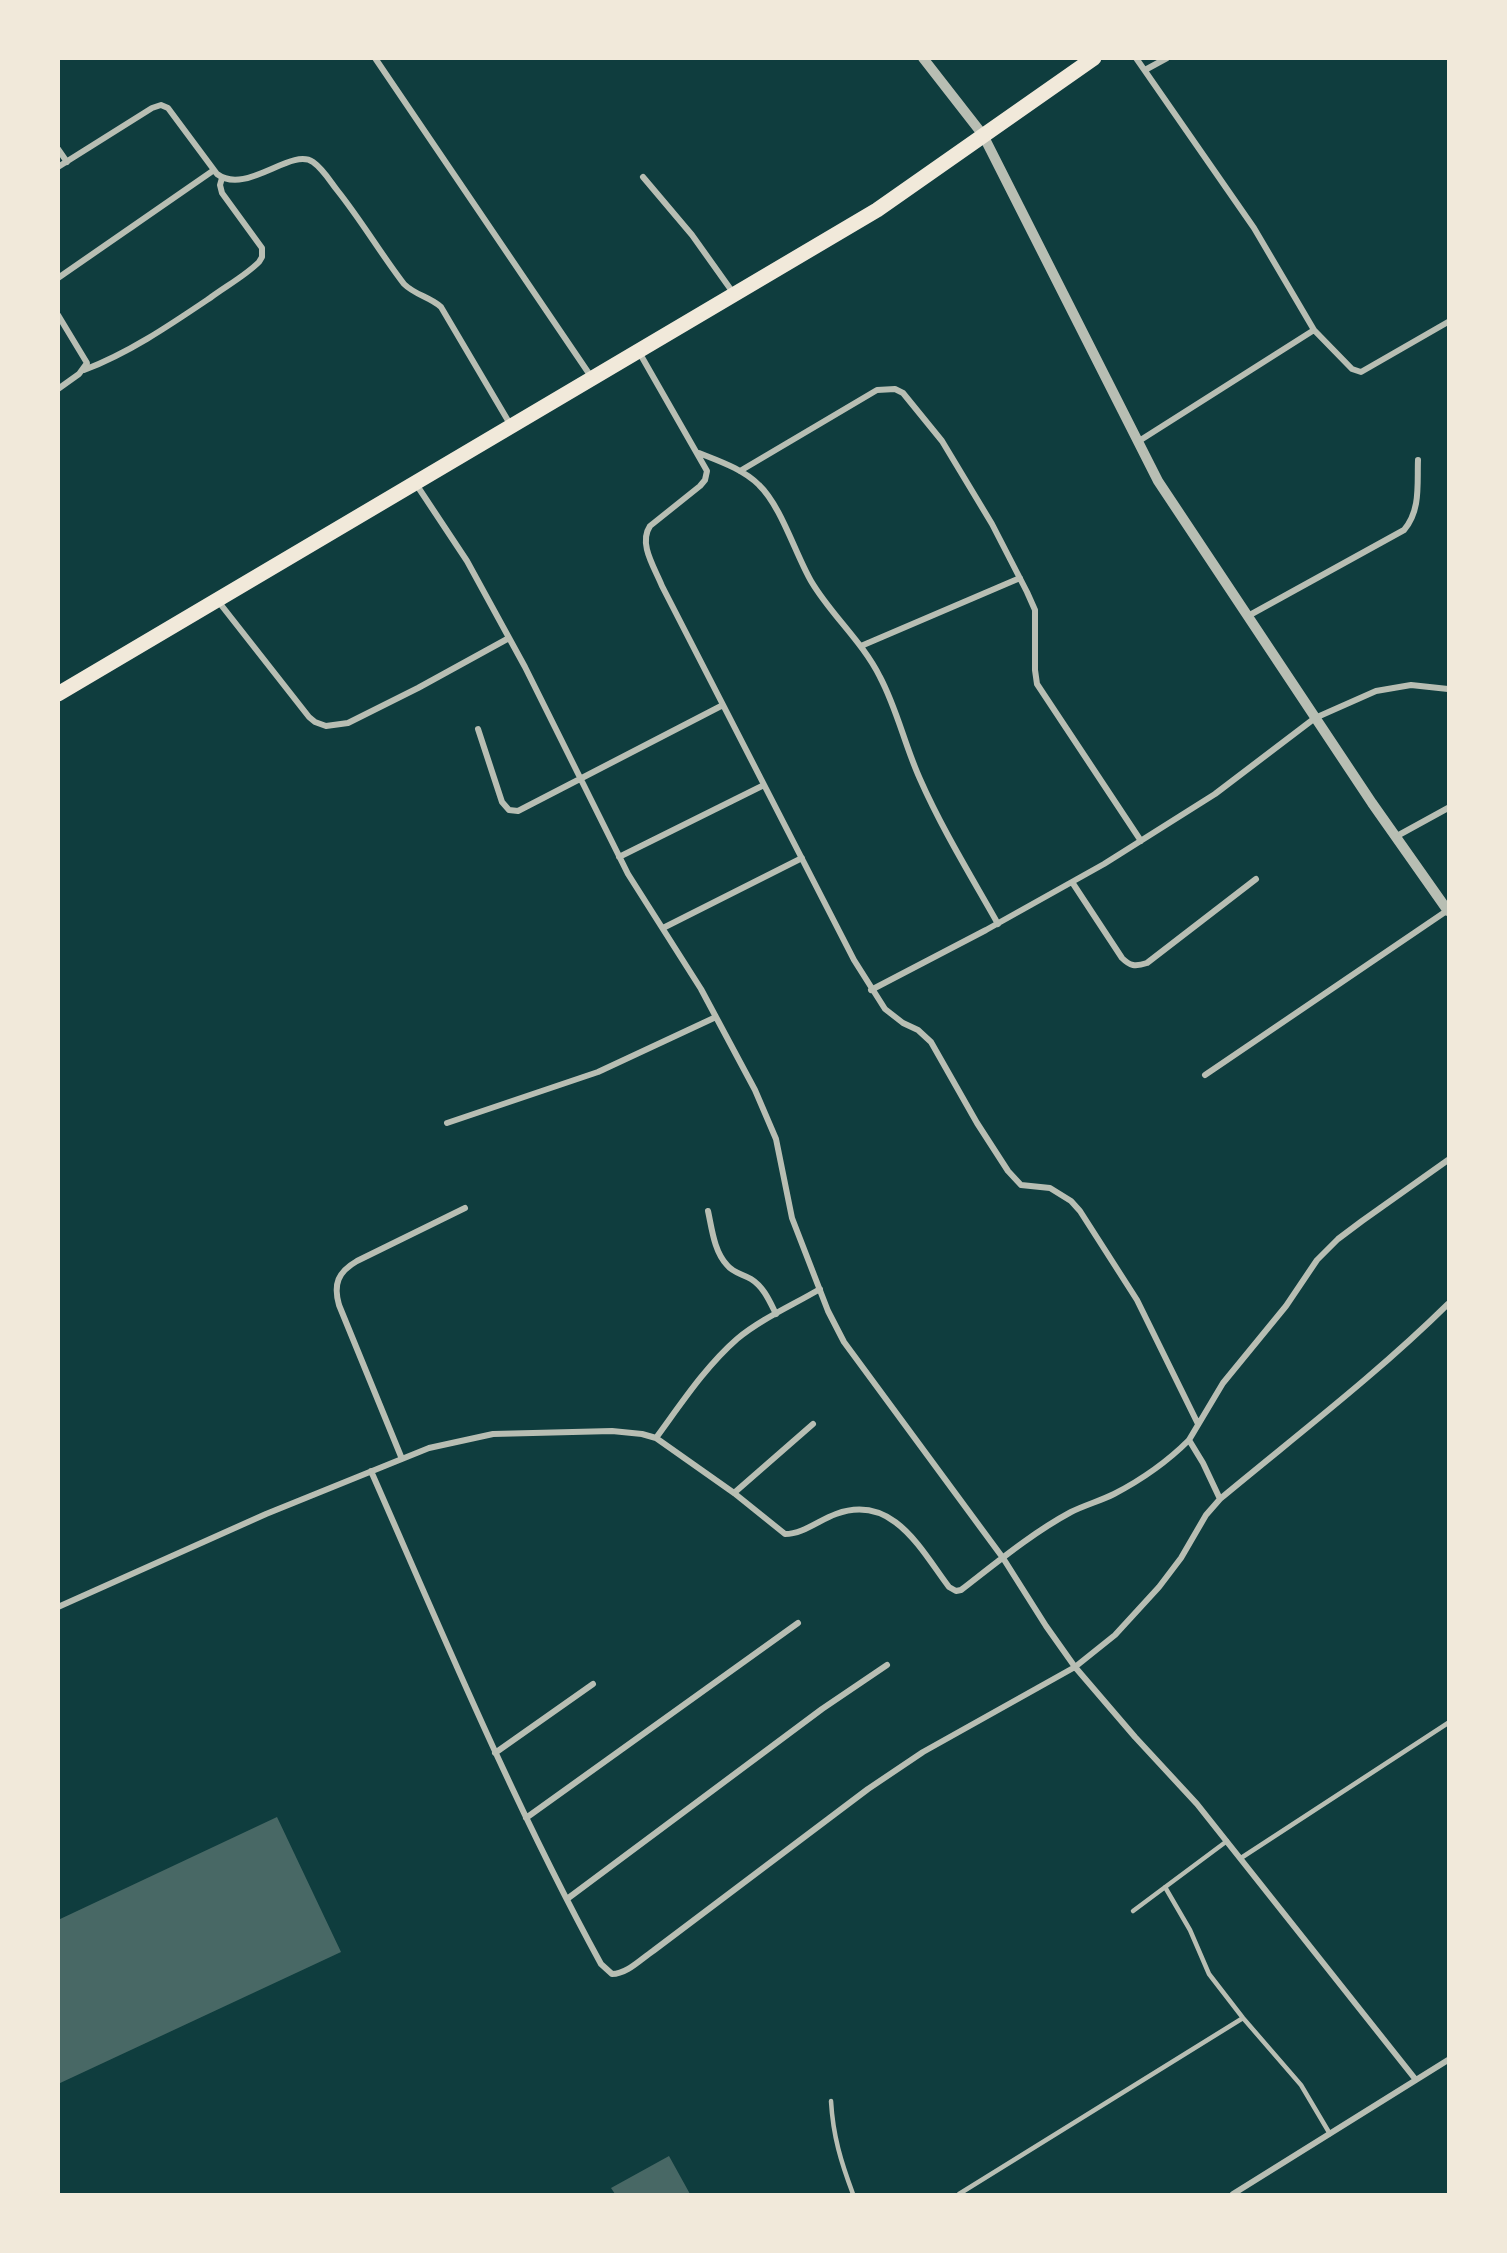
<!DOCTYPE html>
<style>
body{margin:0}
#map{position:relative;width:1507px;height:2253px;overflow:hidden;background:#0f3d3e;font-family:"Varela Round",sans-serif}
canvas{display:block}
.frame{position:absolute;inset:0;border:60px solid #f1e9da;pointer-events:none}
</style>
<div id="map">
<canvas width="1507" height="2253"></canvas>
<div class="frame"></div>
</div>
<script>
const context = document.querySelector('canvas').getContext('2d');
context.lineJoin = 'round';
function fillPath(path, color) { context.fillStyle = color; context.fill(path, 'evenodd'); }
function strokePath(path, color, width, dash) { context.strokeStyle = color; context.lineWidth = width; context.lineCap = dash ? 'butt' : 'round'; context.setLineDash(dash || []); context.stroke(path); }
const building = new Path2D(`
 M277 1817 341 1952 58 2084V1920Z
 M669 2156 690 2194H615L611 2188Z`);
const service = new Path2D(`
 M1241 1858 1448 1723
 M1165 1887 1190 1930 1209 1974 1243 2018 1301 2085 1330 2134
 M1133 1911 1227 1841
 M831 2101C833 2136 841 2162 853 2194
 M959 2194 1243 2018`);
const minor = new Path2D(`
 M375 58 592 378
 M1136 58 1254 228 1314 330 1352 369 1361 372 1448 322
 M1145 70 1167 58
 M58 149 67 162
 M58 167 152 108 161 105 168 108 217 174C246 196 291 147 313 162 323 169 330 181 337 190 361 220 381 254 404 284 415 295 430 297 441 307L510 424
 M643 177 692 235 734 294
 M58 278 214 170
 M58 315 87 363 79 374 58 389
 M639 352 707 471 705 480 700 486 650 526C638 544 655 568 662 586L854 960 885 1009 903 1023 918 1030 931 1042 977 1123 1008 1171 1021 1185 1050 1188 1071 1201 1080 1211 1137 1300 1198 1424
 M84 370C129 353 170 325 210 298 226 286 245 276 259 262L262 257V248L222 193 220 185 222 178
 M1139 441 1314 330
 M699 453C719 461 743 469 759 485 781 506 795 553 811 581 831 615 862 641 880 677 897 709 905 746 920 779 942 829 971 876 998 924
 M740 471 877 390 895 389 903 393 942 441 992 524 1027 592 1035 610V670L1037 684 1141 841
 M416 484 467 561 525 667 628 874 701 989 755 1090 776 1139 792 1218 828 1311 844 1342 1003 1558 1046 1626 1075 1667 1135 1737 1197 1804 1416 2080
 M218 601 309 717 315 722 326 726 348 723 418 688 509 638
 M1248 616 1404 530C1421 510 1417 484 1418 460
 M861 646 1020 578
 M478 729 502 802 509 810 518 811 723 705
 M1397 836 1448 808
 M619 857 764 785
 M1072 882 1122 958C1130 966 1135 967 1147 963L1256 879
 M663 928 802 858
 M871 990 986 930 1104 864 1215 794 1315 718 1376 691 1411 685 1448 689
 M1205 1075 1448 910
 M447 1123 598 1072 716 1017
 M708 1211C712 1229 714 1251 727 1265 733 1273 743 1274 751 1279 764 1287 770 1302 776 1314
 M656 1438C681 1404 705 1367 737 1339 761 1319 793 1305 820 1289
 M1189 1440 1203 1463 1220 1499
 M402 1459 339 1305C333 1284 338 1272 357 1261L465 1208
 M371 1471C444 1637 514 1805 601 1964L612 1974C627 1974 641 1959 653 1951L868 1789 923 1752 1075 1667 1115 1635 1159 1587 1181 1558 1206 1515 1220 1499C1297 1435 1377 1374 1448 1304
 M734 1493 813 1424
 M58 1607 266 1514 429 1448 493 1434 612 1431 642 1434 656 1438 734 1493 785 1534C803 1534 819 1520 836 1514 893 1493 921 1550 949 1587L956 1591 961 1590C996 1563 1032 1533 1071 1512 1085 1505 1100 1501 1114 1494 1141 1480 1167 1462 1189 1440L1223 1383 1286 1306 1317 1260 1338 1239 1362 1221 1448 1160
 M495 1753 593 1684
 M526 1818 798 1623
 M567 1899 822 1709 887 1665
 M1233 2194 1448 2060`);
const tertiary = new Path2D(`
 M923 58 983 135 1158 481 1372 803 1448 911`);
const primary = new Path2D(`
 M58 694 877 210 1094 58`);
fillPath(building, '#486865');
strokePath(service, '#b8beb3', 4.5);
strokePath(minor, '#b8beb3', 6);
strokePath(tertiary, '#b8beb3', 10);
strokePath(primary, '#f1e9da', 15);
</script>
